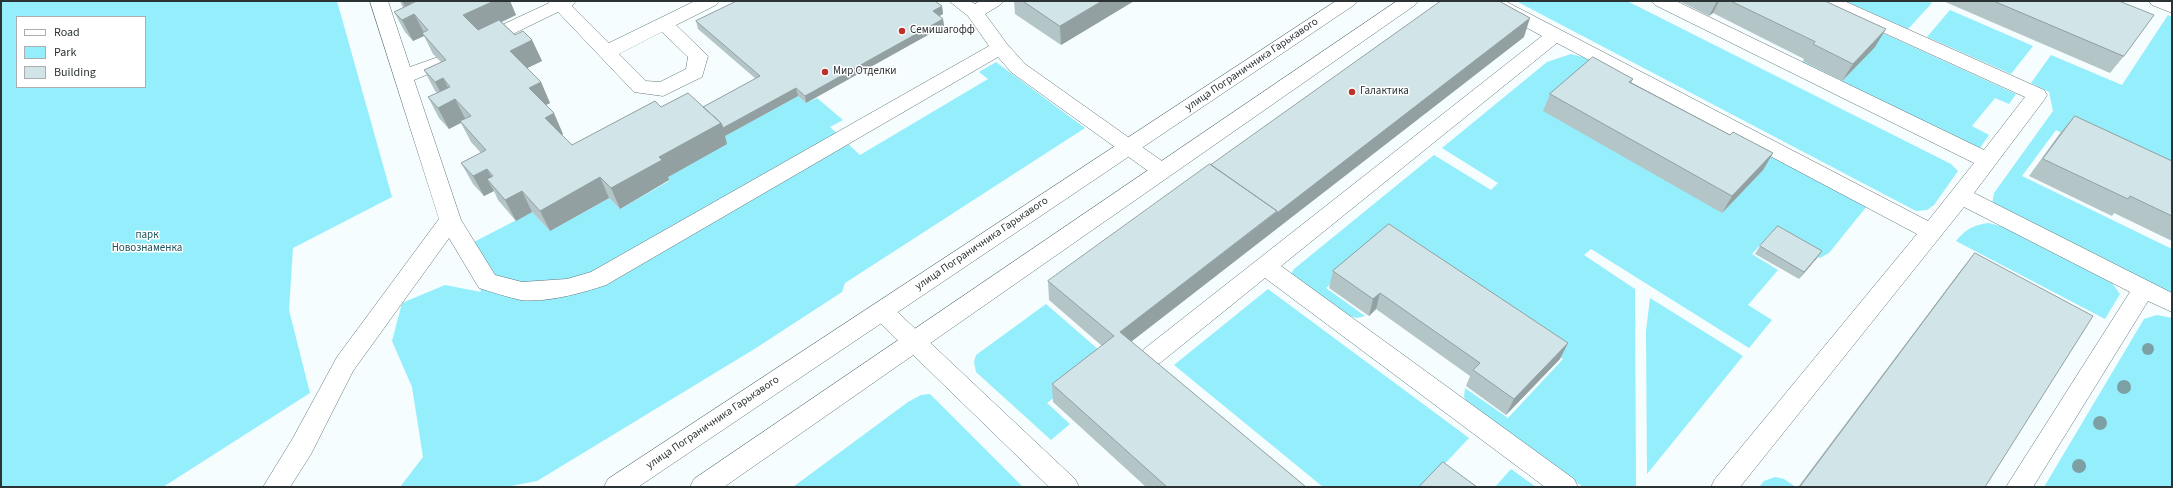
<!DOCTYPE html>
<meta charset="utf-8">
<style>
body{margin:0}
#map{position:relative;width:2173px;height:488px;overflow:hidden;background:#f5fdfe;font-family:"Source Sans 3",sans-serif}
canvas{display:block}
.frame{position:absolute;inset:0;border:2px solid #2c3335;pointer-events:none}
.legend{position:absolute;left:16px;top:16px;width:130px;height:72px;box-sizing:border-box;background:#fff;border:1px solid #abadae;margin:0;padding:5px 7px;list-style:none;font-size:12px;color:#2c3335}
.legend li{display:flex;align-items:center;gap:8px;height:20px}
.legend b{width:20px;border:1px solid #abadae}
</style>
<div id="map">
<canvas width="2173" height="488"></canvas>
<div class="frame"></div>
<ul class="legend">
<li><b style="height:5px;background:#fff"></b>Road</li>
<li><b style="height:11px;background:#95eefc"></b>Park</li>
<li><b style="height:11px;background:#d1e5e8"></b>Building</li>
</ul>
</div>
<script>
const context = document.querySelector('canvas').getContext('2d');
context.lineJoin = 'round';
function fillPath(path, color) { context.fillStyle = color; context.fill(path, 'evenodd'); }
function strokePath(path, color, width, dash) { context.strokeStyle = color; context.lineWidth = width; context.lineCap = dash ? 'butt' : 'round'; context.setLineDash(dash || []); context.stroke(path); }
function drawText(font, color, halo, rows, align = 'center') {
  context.font = font + ' "Source Sans 3",sans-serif'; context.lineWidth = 3; context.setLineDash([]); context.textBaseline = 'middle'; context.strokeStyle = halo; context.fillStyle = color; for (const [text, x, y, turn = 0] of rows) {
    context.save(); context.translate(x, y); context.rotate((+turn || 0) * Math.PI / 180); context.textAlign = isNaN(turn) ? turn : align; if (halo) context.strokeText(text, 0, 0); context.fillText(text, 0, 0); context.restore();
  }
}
const green = new Path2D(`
 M1 1H337L392 197 293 248 289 310 310 393 163 487H1ZM17 17H145V87H17Z
 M1516 1H1627L1951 164 1958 171 1934 205 1927 210 1916 211Z
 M1845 1H1927L1932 3 1908 29Z
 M1950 10 2033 46 2011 74 1927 37Z
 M2168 15 2172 17V185L2056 130 2022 176 2172 249V299L1992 204 1994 193 2053 111 2049 92 2031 83 2051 55 2122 85Z
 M1861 23 2016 94 2009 104 1995 98 1972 126 1989 135 1978 151 1798 65 1803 61 1842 81Z
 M1571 54 1586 58 1606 68 1722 213 1762 170 1747 143 1867 206 1829 253 1820 258 1772 232 1752 254 1778 270 1748 305 1772 320 1749 348 1591 249 1584 255 1635 289 1636 487H1583L1469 406 1464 397 1465 388 1508 418 1563 359 1384 239 1326 288 1365 316 1357 318 1345 315 1291 274 1294 269 1434 155 1491 190 1498 183 1442 148 1547 62Z
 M996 62 1085 128 845 283 842 292 756 348 537 481 506 487H400L423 457 412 387 392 341 402 303 445 285 481 292 468 245 532 212 550 231 609 198 620 209 669 181 667 178 721 138 798 96 806 103 817 98 843 120 830 127 860 155 988 79 979 72Z
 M1989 223 2003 227 2112 283 2120 294 2105 319 1956 241C1966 229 1973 225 1989 223Z
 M1268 289 1469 438 1423 487H1323L1174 365Z
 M1650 298 1743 356 1647 474 1646 331Z
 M1046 304 1107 357 1047 403 1070 424 1051 440 976 372 974 362 976 355Z
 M2157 315 2172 318V487H2044L2144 319Z
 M930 394 1023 487H793L908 402 921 395Z
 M1511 469 1536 487H1495Z
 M1775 477 1784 479 1796 487H1759L1764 481Z`);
const lane = new Path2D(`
 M370 1H388L410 67 441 56 448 58 451 62 448 66 414 80 461 220 495 275 522 282 567 279 591 272 989 46 968 16 949 1H970L975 4 980 1H1003L1000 5 985 14 1007 44 1025 64 1169 166 1172 171 1169 176 1162 178 1155 176 1011 72 998 57 606 285C582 293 546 303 521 300 507 297 492 292 479 288L449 238 353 371 311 454 290 487H263L293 438 337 357 439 219Z
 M548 1H576L572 6 609 43 695 1H719L716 5 676 25 708 56 702 77 663 96 634 92 558 12 488 46 481 48 474 46 472 42 474 38 549 3ZM662 32 688 57 686 69 660 82 646 81 619 54Z
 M1482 1H1505L1928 221 1974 163 1655 5 1652 1H1676L1984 150 2025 97 1823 5 1820 1H1844L2044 90 2047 95 2044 100 1974 193 2172 293V312L2148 301 2033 487H2006L2130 292 1964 207 1740 487H1711L1715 479 1917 234 1557 43 1281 266 1574 479 1578 487H1545L1265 278 1160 363 1152 366 1144 363 1140 356 1144 349 1542 36 1485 5Z
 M2149 1H2172V13L2152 5Z
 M882 302 890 305 1075 479 1079 487H1049L874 317 870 311 874 305Z`);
const secondary = new Path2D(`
 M1336 1H1357L1354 5 638 487H604L608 479Z
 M1397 1H1418L1415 5 724 487H690L694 479Z`);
const trees = [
 [2148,349,6],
 [2124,387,7],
 [2100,423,7],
 [2079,466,7]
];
const wall = new Path2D(`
 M400 1H510L516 15 502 22 515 35 532 40 542 61 527 68 541 82 550 103 546 105 563 134 562 135 572 145 661 107H703L756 79 698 29 696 21 942 6 943 14 939 16 943 19 944 26 806 103 798 96 725 136 727 144 668 177 669 180 620 209 609 198 550 231 532 212 516 221 498 200 494 191 484 196 473 184 461 163 481 153 471 142 461 123 449 129 439 118 428 97 437 93 435 91 424 70 441 62 433 54 424 36 413 41 405 32 394 12 403 8Z
 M1014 1H1134L1061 45 1015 14Z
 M1679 1H1825L1875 47 1842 81 1803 61 1804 59 1713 13 1709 16Z
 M1943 1H2119L2124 56 2110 73Z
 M1524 37 1131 342 1306 487H1146L1053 402 1052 384 1102 346 1049 300 1048 281 1211 165Z
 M1633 79 1631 83 1730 135 1773 153 1763 170 1722 213 1543 111 1550 94Z
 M2075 116 2172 161V241L2114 213 2112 216 2029 176 2060 133Z
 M1760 246 1822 251 1817 258 1799 279 1755 254Z
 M1975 253 1985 487H1798L1961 270Z
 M1333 271 1560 359 1506 415 1466 386 1470 376 1376 309 1369 316 1329 288Z`);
const shadedWall = new Path2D(`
 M402 1H411L418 14 415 15 425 35 422 33 424 36 413 41 402 20 410 16Z
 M494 1H510L516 15 473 35 463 15Z
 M1102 1H1134L1061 45 1060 26Z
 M1717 1H1719L1713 13 1709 16Z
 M942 6 943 14 934 19 933 11Z
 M1530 18 1524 37 1119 351 1120 332Z
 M943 19 944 26 806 103 805 96Z
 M1886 29 1875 47 1842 81 1853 64Z
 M532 40 542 61 519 72 510 51Z
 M443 78 454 99 446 103 435 82Z
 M541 82 550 103 538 109 529 88Z
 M796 88 798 96 725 136 727 144 668 177 669 180 620 209 611 188 659 157 721 123Z
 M455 99 466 120 449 129 438 108Z
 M554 113 563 134 555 138 545 118Z
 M1773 153 1763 170 1722 213 1732 196Z
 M487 169 498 189 487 179 494 191 484 196 473 176Z
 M600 177 609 198 550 231 540 211Z
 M522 191 532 212 516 221 505 200Z
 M1822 251 1817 258 1799 279 1804 272Z
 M1380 293 1376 309 1369 316 1373 299Z
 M1568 343 1560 359 1506 415 1514 399Z`);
const building = new Path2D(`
 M414 1H494L463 15 478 30 499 20 515 35 523 31 532 40 510 51 541 82 529 88 554 113 545 118 572 145 655 101 661 107 688 93 721 123 659 157 662 160 611 188 600 177 540 211 522 191 505 200 487 179 493 176 487 169 473 176 461 163 486 150 460 121 471 116 455 99 438 108 428 97 450 87 443 78 435 82 424 70 446 60 422 33 428 30 414 14 402 20 394 12 415 2Z
 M737 1H935L942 6 933 11 943 19 805 96 796 88 723 128 721 123 703 107 760 76 696 21Z
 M1023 1H1102L1060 26Z
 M1441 1H1499L1530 18 1277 213V211L1211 165Z
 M1731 1H1825L1886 29 1853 64 1813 44 1815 42Z
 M1994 1H2119L2154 15 2124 56Z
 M1593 57 1633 79 1629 82 1730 135 1733 132 1773 153 1732 196 1550 94Z
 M2075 116 2172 161V216L2130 196 2128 199 2043 159Z
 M1210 164 1277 211 1120 332 1306 487H1167L1052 384 1114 336 1048 281Z
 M1389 224 1568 343 1514 399 1473 370 1480 363 1380 293 1373 299 1333 271Z
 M1778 226 1822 251 1804 272 1760 246Z
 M1975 253 2093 316 1985 487H1800Z
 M1443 462 1477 487H1419Z`);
const markers = [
 [902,31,4,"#be3129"],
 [825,72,4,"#be3129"],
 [1352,92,4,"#be3129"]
];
const poiNames = [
 ["Семишагофф",910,31],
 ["Мир Отделки",833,72],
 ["Галактика",1360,92]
];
const streetNames = [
 ["улица Пограничника Гарькавого",1252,65,-34],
 ["улица Пограничника Гарькавого",982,244,-34],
 ["улица Пограничника Гарькавого",713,423,-34]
];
const parkNames = [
 ["парк",147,236],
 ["Новознаменка",147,249]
];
fillPath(green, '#95eefc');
strokePath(lane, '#637578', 1);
strokePath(secondary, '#637578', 1);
fillPath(lane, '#fff');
fillPath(secondary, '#fff');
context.fillStyle = '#7da0a5';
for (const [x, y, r] of trees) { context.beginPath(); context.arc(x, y, r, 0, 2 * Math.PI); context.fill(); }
fillPath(wall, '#b4c5c8');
fillPath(shadedWall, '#92a0a2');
fillPath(building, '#d1e5e8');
strokePath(building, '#92a0a2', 1);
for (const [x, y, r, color] of markers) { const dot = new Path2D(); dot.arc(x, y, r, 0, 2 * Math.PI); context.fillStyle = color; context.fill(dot); strokePath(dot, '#fff', 1.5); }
drawText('11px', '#2c3335', '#fff', poiNames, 'left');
drawText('11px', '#2c3335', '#fff', streetNames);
drawText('11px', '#1a545c', '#fff', parkNames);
</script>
